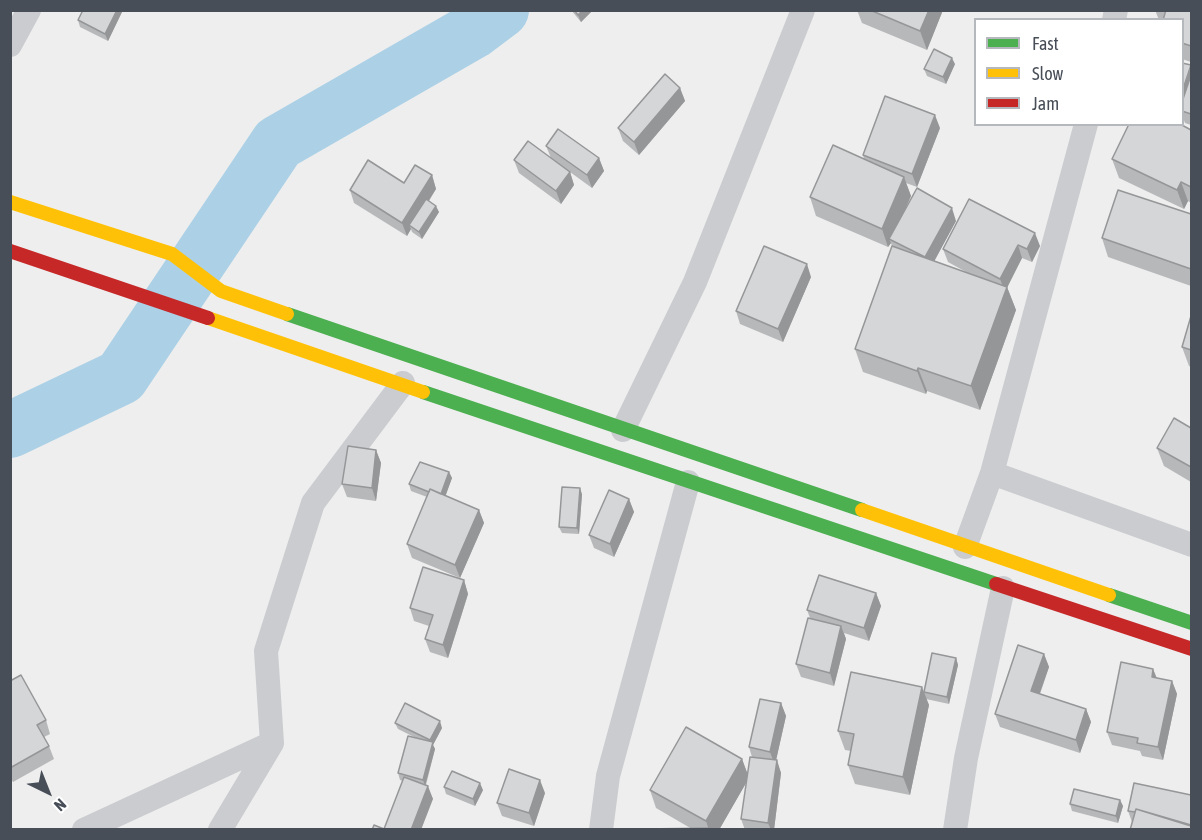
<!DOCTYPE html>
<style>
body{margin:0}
#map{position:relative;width:1202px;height:840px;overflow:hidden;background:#eee;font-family:"Asap Condensed",sans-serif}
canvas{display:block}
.frame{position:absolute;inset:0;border:12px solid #474e58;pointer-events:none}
.legend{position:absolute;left:974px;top:18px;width:210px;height:108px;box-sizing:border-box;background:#fff;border:2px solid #b5b8bc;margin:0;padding:8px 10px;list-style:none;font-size:18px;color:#474e58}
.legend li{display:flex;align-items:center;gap:12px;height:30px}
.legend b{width:30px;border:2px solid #b5b8bc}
.north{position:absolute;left:18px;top:762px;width:60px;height:60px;-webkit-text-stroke:4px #fff;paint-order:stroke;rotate:137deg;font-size:16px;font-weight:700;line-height:24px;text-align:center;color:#474e58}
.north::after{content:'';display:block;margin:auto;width:21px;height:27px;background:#474e58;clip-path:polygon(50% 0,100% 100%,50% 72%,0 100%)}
</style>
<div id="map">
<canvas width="1202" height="840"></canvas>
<div class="frame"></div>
<ul class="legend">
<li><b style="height:8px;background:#4caf50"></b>Fast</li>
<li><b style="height:8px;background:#ffc107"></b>Slow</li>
<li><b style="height:8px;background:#c62828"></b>Jam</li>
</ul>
<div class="north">N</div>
</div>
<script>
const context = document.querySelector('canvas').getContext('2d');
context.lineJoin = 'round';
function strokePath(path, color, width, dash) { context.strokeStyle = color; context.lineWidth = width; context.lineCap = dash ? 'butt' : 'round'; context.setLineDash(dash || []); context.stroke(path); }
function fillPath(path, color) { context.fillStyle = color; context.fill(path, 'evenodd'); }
const river = new Path2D(`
 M10 430 121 377 278 143 473 31 501 10`);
const street = new Path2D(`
 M1114 20 1116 10
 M10 45 29 10
 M623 430 695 282 803 10
 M992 473 1192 545
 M965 547 992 473 1086 124
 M84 830 272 743
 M220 830 272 743 266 651 313 503 403 383
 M601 830 608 776 688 482
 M955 830 966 758 1003 588`);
const fast = new Path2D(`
 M287 314 862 510
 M423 392 996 584
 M1109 595 1192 623`);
const slow = new Path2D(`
 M10 202 172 254 221 291 287 314
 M208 318 423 392
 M862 510 1109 595`);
const jam = new Path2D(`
 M10 251 208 318
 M996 584 1192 649`);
const wall = new Path2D(`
 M83 10H122V12L108 41 80 27 78 20Z
 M571 10H593L581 22Z
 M857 10H943L927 50 862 23Z
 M1155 10H1191V62L1182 59V20H1159Z
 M1182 63 1191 66V125L1185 123 1183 118 1182 120Z
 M955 64 946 84 927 76 924 69Z
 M680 88 685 101 639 155 623 141 618 128Z
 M940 128 917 187 906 183 911 196 905 209 956 221 934 261 968 273 948 262 943 249 969 199 1040 246 1032 262 1022 258 1007 287 1016 310 980 410 927 391 926 394 863 372 855 349 892 246 891 243 888 247 816 216 810 197 864 159 863 155Z
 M1191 130V203L1188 201 1184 209 1119 178 1112 159Z
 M546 146 599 158 604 171 592 188 570 172 574 185 561 204 519 173 514 160 551 158Z
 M432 175 436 189 429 201 439 212 422 239 412 232 411 229 407 236 354 203 350 190 404 183Z
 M1191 214V286L1108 257 1102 238Z
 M811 277 783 342 740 324 736 311Z
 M1191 316V367L1189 366 1182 347Z
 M1191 428V482L1164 466 1157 448Z
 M376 450 381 463 376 501 347 497 342 484Z
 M449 472 452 478 445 496 479 510 484 523 460 578 412 558 407 544 427 497 411 491 409 484Z
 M582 494 579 534 562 533 559 527Z
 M629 499 634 512 614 557 594 548 589 535Z
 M464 580 468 594 448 658 430 652 425 639 429 626 414 621 410 608Z
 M876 593 881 606 869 641 844 633 846 639 834 686 801 677 796 664 810 618 807 610Z
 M1044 654 1049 667 1040 694 1086 709 1091 722 1080 753 1000 727 995 714Z
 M956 658 958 665 949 704 926 699 929 705 910 795 855 784 848 765 851 751 845 750 838 731 924 692Z
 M1153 669 1157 678 1172 681 1177 694 1163 760 1142 756 1140 751 1112 745 1107 732Z
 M10 681 46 720 50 734 44 737 49 746 54 759 13 782 10 777Z
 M781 703 786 716 776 760 781 773 774 830H745L741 819 747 781 719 830 692 829 656 808 650 790 742 759 748 775 752 757 749 747Z
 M395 723 442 728 433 745 435 749 426 785 433 799 384 829 403 781 400 780 398 773 414 737 398 729Z
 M444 787 483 790 475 806 446 794Z
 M545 793 534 826 502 816 497 803Z
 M1191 795 1132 822 1128 811Z
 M1120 800 1123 806 1118 823 1072 811 1070 804Z`);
const shadedWall = new Path2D(`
 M117 10H122V12L108 41 105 34Z
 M583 10H593L581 22 578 15Z
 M929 10H943L927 50 920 31Z
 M952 58 955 64 946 84 943 77Z
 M1191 66V93L1182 111V92Z
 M680 88 685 101 639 155 634 142Z
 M935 115 940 128 917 187 912 174Z
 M599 158 604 171 592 188 587 175Z
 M570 172 574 185 561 204 556 191Z
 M432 175 436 189 412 227 409 225 411 229 407 236 402 223Z
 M904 177 911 196 892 240 889 239 891 243 888 247 882 229Z
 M1181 182 1188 201 1184 209 1177 190Z
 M436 206 439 212 422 239 419 232Z
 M952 208 956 221 929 271 924 258Z
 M1035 233 1040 246 1032 262 1027 249Z
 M1018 245 1022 258 1005 292 1000 279Z
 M807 264 811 277 783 342 778 329Z
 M1007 287 1016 310 980 410 971 386Z
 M918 368 927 391 926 394 917 371Z
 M376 450 381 463 376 501 372 488Z
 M449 472 452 478 443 503 440 496Z
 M580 488 582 494 579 534 577 528Z
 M629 499 634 512 614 557 610 544Z
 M479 510 484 523 460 578 455 565Z
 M464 580 468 594 448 658 443 645Z
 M876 593 881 606 869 641 864 628Z
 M841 626 846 639 834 686 830 673Z
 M1044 654 1049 667 1036 704 1031 691Z
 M956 658 958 665 949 704 947 697Z
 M1153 669 1158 682 1152 677Z
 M1172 681 1177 694 1163 760 1158 747Z
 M922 687 929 705 910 795 903 777Z
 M781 703 786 716 775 765 770 752Z
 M1086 709 1091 722 1080 753 1076 740Z
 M440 721 442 728 433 745 435 749 425 786 423 780 432 745 430 740Z
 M742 759 749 778 719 830H709L706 821Z
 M777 760 781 773 774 830H771L768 823Z
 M540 780 545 793 534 826 529 813Z
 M480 783 483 790 475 806 473 799Z
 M428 786 433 799 421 830H411Z
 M1120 800 1123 806 1118 823 1116 816Z`);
const building = new Path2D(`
 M83 10H117L105 34 78 20Z
 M574 10H583L578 15Z
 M870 10H929L920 31Z
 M1166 10H1191V46L1182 43V20H1163Z
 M934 49 952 58 943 77 924 69Z
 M1182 63 1191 65 1182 92Z
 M665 74 680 88 634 142 618 128Z
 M1191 75V114L1182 111V102Z
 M885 96 935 115 912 174 863 155Z
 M1129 124H1180L1191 130V187L1181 182 1177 190 1112 159Z
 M558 129 599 158 587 175 546 146Z
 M528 141 570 172 556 191 514 160Z
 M833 145 904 177 882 229 810 197Z
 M368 160 404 183 415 165 432 175 402 223 350 190Z
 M917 188 952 208 925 257 889 239Z
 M1118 190 1191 214V269L1102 238Z
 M426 199 436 206 419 232 409 225Z
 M969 199 1035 233 1027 249 1018 245 1000 279 943 249Z
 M764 246 807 264 778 329 736 311Z
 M892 246 1007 287 971 386 918 368 917 371 855 349Z
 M1191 316V350L1182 347Z
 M1174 418 1191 428V467L1157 448Z
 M348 446 376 450 372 488 342 484Z
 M420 462 449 472 441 494 430 489 429 492 409 484Z
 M562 487 580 488 577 528 559 527Z
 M430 489 479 510 455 565 407 544Z
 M609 490 629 499 610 544 589 535Z
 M423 567 464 580 443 645 425 639 433 615 410 608Z
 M819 575 876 593 864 628 807 610Z
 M808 618 841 626 830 673 796 664Z
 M1018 645 1044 654 1031 691 1086 709 1076 740 995 714Z
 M932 653 956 658 947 697 924 692Z
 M1121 662 1153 669 1152 677 1172 681 1158 747 1137 743 1138 738 1107 732Z
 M851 672 922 687 903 777 848 765 854 734 838 731Z
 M21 675 46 720 37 725 49 746 10 768V681Z
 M760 699 781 703 770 752 749 747Z
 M405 703 440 721 430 740 395 723Z
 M686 727 742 759 706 821 650 790Z
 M408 736 433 742 423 780 398 773Z
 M750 757 777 760 768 823 741 819Z
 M509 769 540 780 529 813 497 803Z
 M452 771 480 783 473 799 444 787Z
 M404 777 428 786 411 830H372L374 825 384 829Z
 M1134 783 1191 795V825L1136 809 1135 812 1128 811Z
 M1074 789 1120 800 1116 816 1070 804Z
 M1136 809 1191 826V830H1130Z
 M718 828V830H641V829Z`);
strokePath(river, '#acd1e6', 56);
strokePath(street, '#cacccf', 24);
strokePath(fast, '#4caf50', 14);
strokePath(slow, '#ffc107', 14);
strokePath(jam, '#c62828', 14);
fillPath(wall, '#b7b8ba');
fillPath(shadedWall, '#959697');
fillPath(building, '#d5d6d8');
strokePath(building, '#959697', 1.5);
</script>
